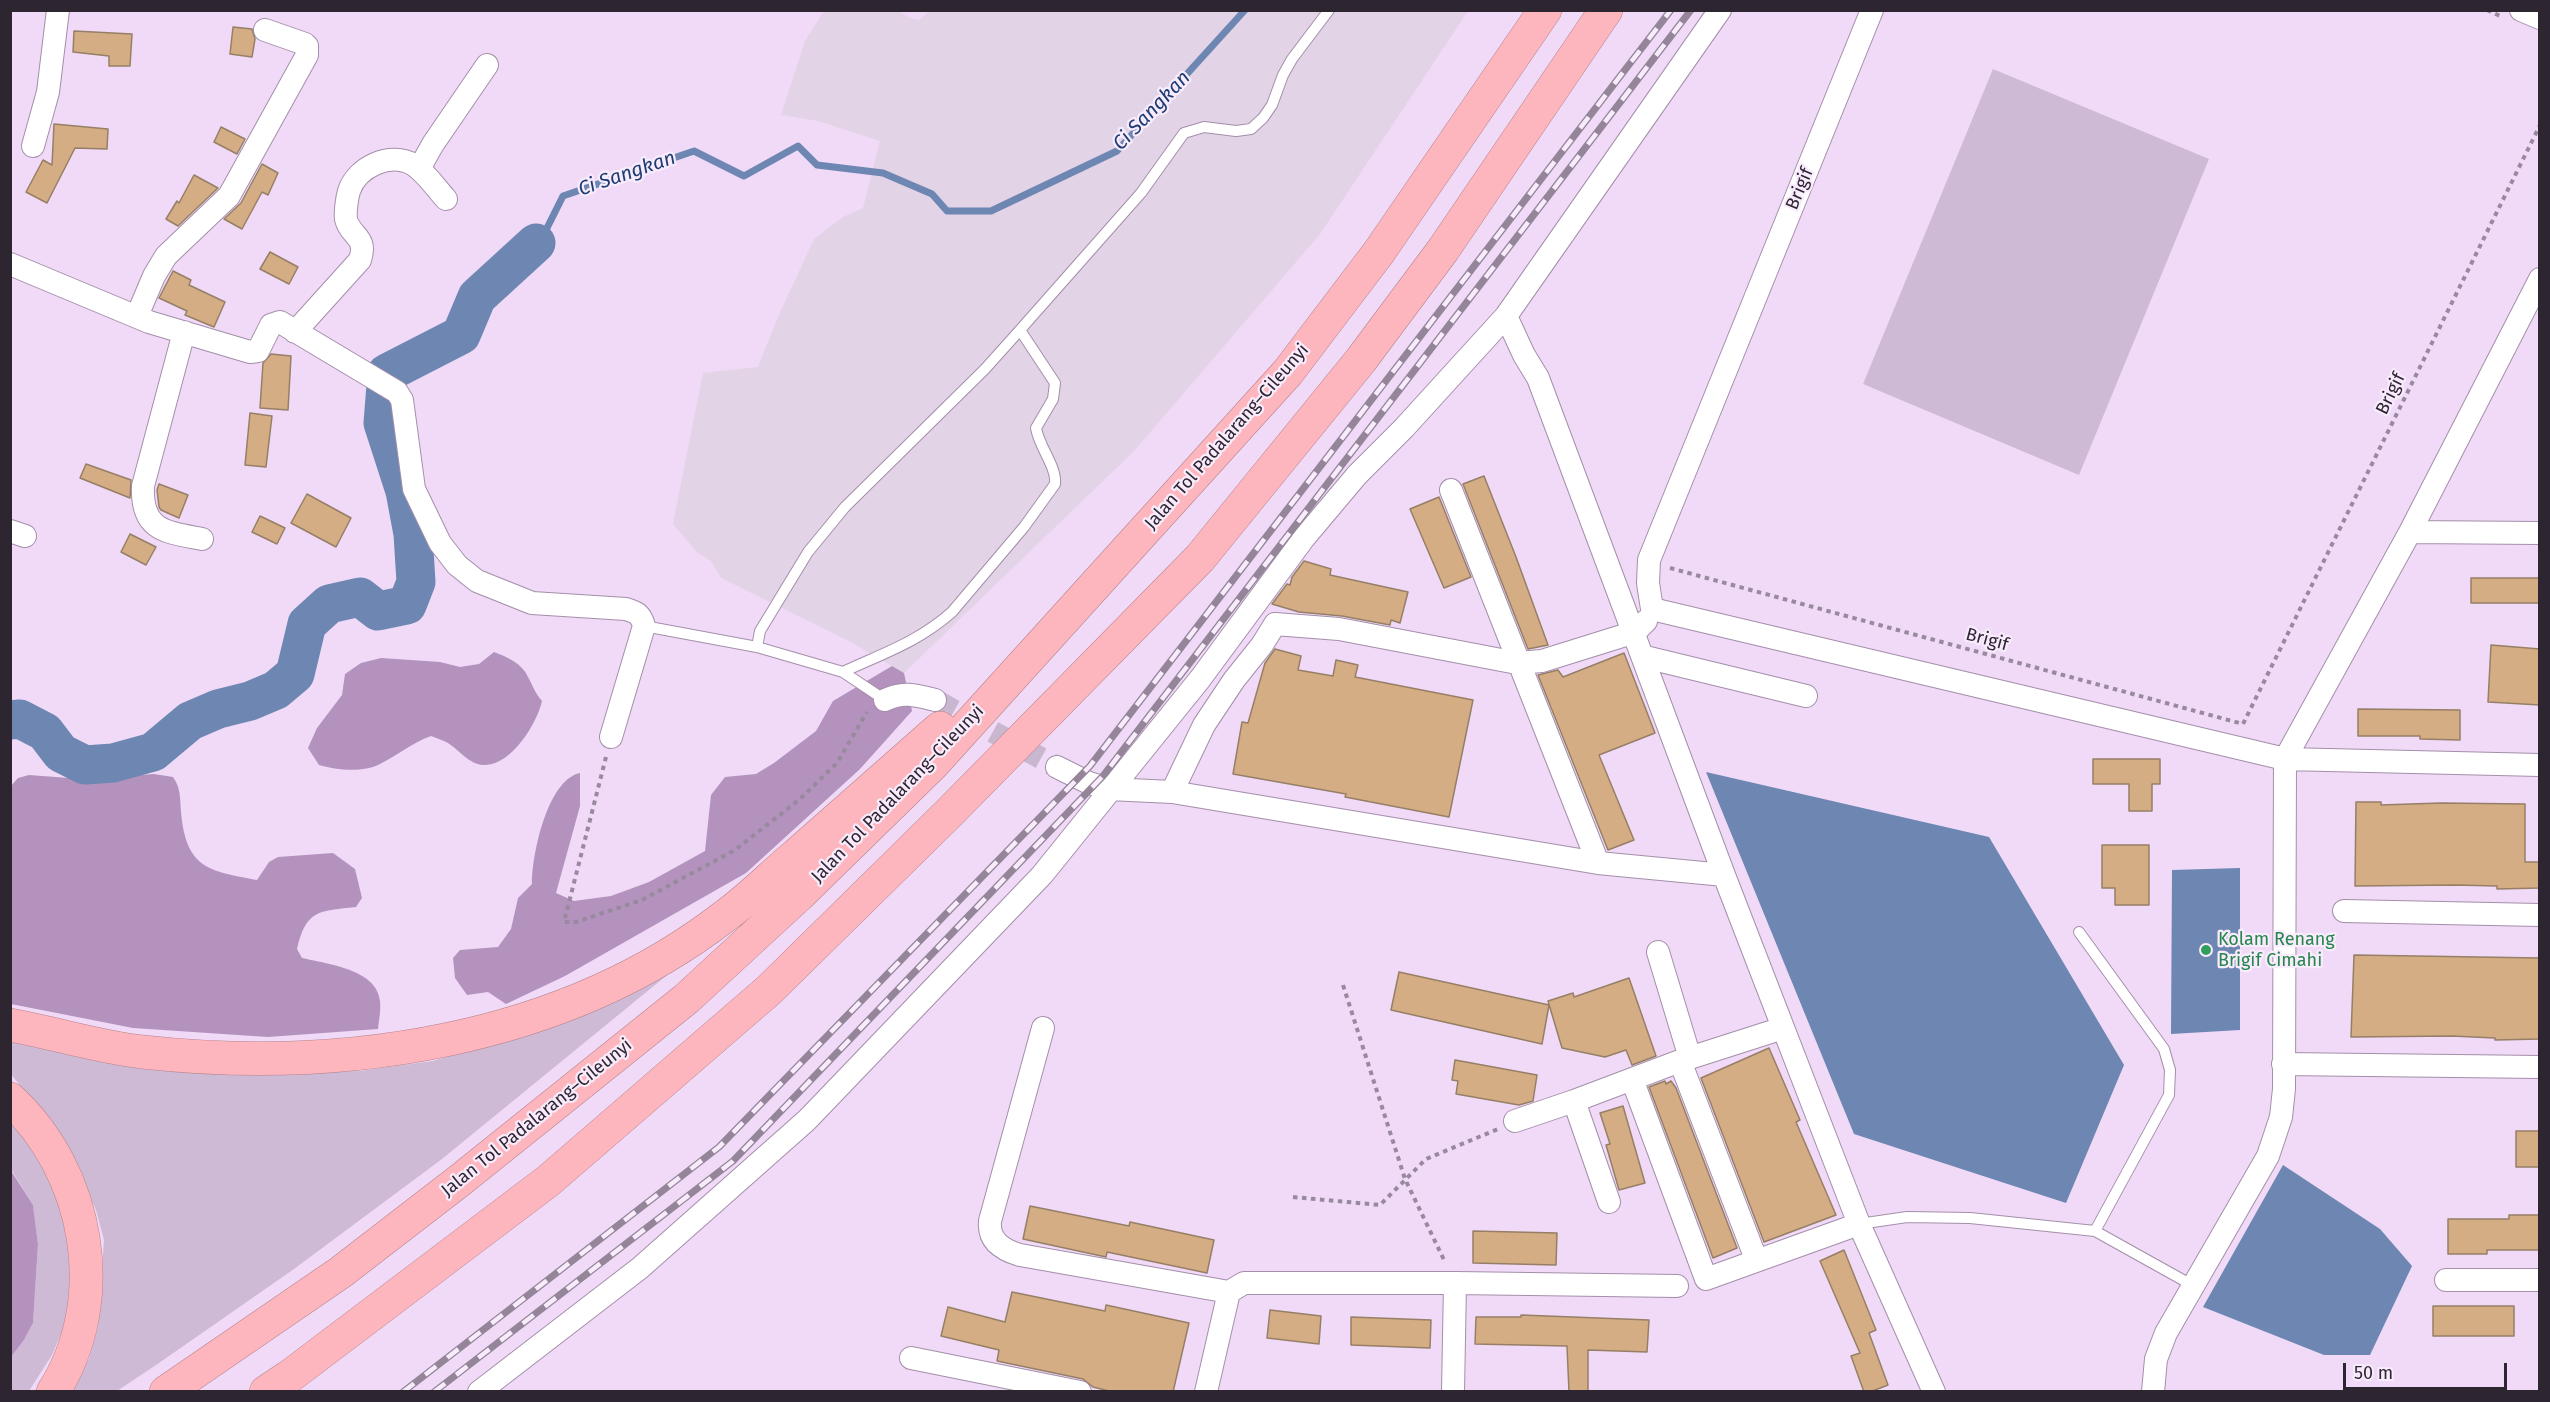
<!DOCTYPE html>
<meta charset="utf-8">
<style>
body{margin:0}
#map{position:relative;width:2550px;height:1402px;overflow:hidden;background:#f0daf7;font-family:"Fira Sans",sans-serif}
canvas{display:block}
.frame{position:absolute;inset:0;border:12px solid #2d2530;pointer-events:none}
.scale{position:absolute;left:2343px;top:1363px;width:164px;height:27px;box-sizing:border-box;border:3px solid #2d2530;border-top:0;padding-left:8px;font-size:18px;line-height:21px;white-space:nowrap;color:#2d2530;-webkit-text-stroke:4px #f8ebfc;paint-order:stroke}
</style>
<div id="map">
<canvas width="2550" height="1402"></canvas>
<div class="frame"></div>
<div class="scale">50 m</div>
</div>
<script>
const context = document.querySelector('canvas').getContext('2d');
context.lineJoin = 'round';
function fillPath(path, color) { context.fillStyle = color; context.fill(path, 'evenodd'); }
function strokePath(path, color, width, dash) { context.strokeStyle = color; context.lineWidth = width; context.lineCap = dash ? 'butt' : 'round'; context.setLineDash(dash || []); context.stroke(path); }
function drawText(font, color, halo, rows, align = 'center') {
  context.font = font + ' "Fira Sans",sans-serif'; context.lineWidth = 4.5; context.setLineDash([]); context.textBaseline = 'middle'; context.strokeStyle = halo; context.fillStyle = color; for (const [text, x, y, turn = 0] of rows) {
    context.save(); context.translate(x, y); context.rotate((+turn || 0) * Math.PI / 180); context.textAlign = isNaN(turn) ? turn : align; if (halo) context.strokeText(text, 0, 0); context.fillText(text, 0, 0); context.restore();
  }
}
const education = new Path2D(`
 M931 10 1468 11 1320 234 1135 450 904 673 849 641 721 578 711 561 697 552 673 524 703 373 758 367 778 317 814 239 843 217 863 208 880 141 818 121 781 115 805 41 824 11H898L910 18 919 20Z`);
const green = new Path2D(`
 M1993 69 2209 159 2079 475 1863 384Z
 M665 971 666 976 442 1159 294 1269 159 1363 117 1391H71L89 1359 98 1327 104 1240 96 1210 76 1167 44 1116 11 1074 10 1037 148 1068 259 1075 360 1071 433 1061 525 1033Z
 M11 1117 59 1194 75 1260 76 1299 52 1355 29 1391H11V1357L24 1340 33 1323 38 1244 33 1205 11 1169Z`);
const forest = new Path2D(`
 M494 652C507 657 522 663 528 677 533 686 535 693 542 701 537 724 510 767 483 765 469 764 459 750 448 743 443 740 436 738 431 736 412 743 398 755 380 764 362 773 337 770 319 765L308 748 317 728 342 695 345 674 361 663 381 658 440 662 460 667 479 664Z
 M892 666 904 673 912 711 860 769 746 873 565 976 506 1004 488 992 467 995 455 978 453 958 460 950 498 947 511 929 518 898 532 884C532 855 547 780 580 773V806L556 893 574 901 611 896 649 882 705 851 711 795 725 777 756 774 774 763 816 731 833 701Z
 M154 774 173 777C181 788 180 799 181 812 186 868 208 871 257 880L269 862 278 857 333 853 355 869 362 898 356 907C320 911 306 909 297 949L302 958C327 964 377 969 380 1001 381 1010 379 1020 378 1029L268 1037 133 1028 11 1004V786L18 778 29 775 82 779Z
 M10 1169 33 1205 38 1244 33 1323 24 1340 11 1357Z`);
const water = new Path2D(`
 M1706 772 1989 837 2124 1065 2066 1203 1854 1134Z
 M2240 868V1030L2171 1034 2172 870Z
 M2283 1165 2380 1229 2412 1266 2370 1355H2324L2203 1307Z`);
const stream = new Path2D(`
 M536 243 546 230 563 196 694 151 744 176 798 146 817 165 883 173 932 194 947 211H991L1117 151 1245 10`);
const river = new Path2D(`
 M10 720 20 719 45 732 61 753 85 765 113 763 153 752 190 721 218 709 250 701 276 690 295 674 307 624 329 604 360 597 378 611 407 605 416 582 413 534 405 491 383 423 387 373 461 335 477 297 536 243`);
const building = new Path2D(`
 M233 27 252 29 255 39 252 57 230 54Z
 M74 31 132 34 130 66H109V56L73 52Z
 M54 124 108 129 107 149 75 148 47 203 26 192 43 160 52 165Z
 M221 127 245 139 237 154 214 142Z
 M262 164 278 173 268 195 262 192 242 229 224 219 241 203Z
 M194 175 218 188 178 226 166 219 177 201 179 203Z
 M270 252 298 267 289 284 260 269Z
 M173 271 191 280 189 285 225 302 214 327 185 315 187 311 159 298Z
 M271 354 291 356 288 410 260 408 263 363Z
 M250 413 272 416 266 467 245 465Z
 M86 464 131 480 130 498 80 478Z
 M1484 476 1516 557 1548 645 1528 649 1463 484Z
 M159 484 188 495 179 518 161 510 159 507 157 490Z
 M307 494 351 518 336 547 291 523Z
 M1439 497 1471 577 1444 588 1410 509Z
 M260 516 285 528 277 544 252 532Z
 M130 534 156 547 146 565 121 552Z
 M1304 561 1331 569 1330 575 1408 592 1400 623 1391 620 1390 625 1342 616 1299 612 1272 604 1287 584 1290 585 1292 577Z
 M2471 578H2540V603H2471Z
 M2491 645 2540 649V705L2488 702Z
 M1275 649 1301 656 1298 670 1333 676 1336 660 1358 665 1355 677 1473 700 1449 817 1345 797 1346 794 1233 774 1242 722 1248 723 1265 663Z
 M1624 653 1655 733 1599 755 1634 840 1608 850 1538 675 1558 670 1563 677Z
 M2358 709 2460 710V740L2420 739V736H2358Z
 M2093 759H2160V784H2152V811H2129V784H2093Z
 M2356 802H2381V805L2441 803 2525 804V862H2540V888L2497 889V886L2456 885 2355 886Z
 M2102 845H2149V905H2115V888H2102Z
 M2354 955 2540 958V1039L2495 1040V1038L2452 1036 2351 1037Z
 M1399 972 1549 1005 1542 1044 1391 1010Z
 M1629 978 1656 1056 1632 1065 1626 1050 1605 1057 1562 1048 1548 1001 1573 993 1574 997Z
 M1769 1048 1800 1120 1796 1122 1836 1215 1764 1242 1701 1078Z
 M1455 1060 1537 1075 1533 1101 1519 1105 1456 1094 1458 1081 1452 1080Z
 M1665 1081 1666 1084 1671 1081 1676 1088 1737 1248 1713 1258 1649 1087Z
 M1623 1106 1645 1183 1619 1190 1606 1145 1610 1144 1600 1113Z
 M2516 1131H2540V1167H2516Z
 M1030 1206 1129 1226 1130 1222 1214 1240 1207 1273 1107 1252 1106 1257 1023 1239Z
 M2509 1215H2540V1250H2487V1254H2448V1219H2509Z
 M1473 1231 1557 1233 1556 1265 1473 1263Z
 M1844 1250 1876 1330 1869 1333 1888 1385 1870 1392H1864L1851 1356 1860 1353 1820 1261Z
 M1012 1292 1105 1311 1106 1305 1189 1323 1173 1392H1113L1093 1387 1083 1379 997 1361 999 1350 941 1336 948 1307 1005 1322Z
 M2433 1306H2514V1336H2433Z
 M1270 1310 1321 1316 1319 1344 1267 1338Z
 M1521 1315 1649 1320 1647 1352 1588 1350V1392H1569L1567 1346 1475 1344 1476 1317H1521Z
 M1351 1317 1431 1320 1430 1348 1351 1345Z`);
const minorTunnel = new Path2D(`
 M935 700 1057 767`);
const path = new Path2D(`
 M2487 10 2500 16
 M1670 568 2243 724 2540 125
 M606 757 564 922H576L642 900 735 850 800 799 837 763 867 712
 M1343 985 1405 1179 1445 1262
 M1293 1197 1380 1205 1426 1159 1498 1129`);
const service = new Path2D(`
 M644 626 757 647
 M843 672C884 653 918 642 952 612L1024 527 1055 484C1057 467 1039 447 1036 428L1053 399 1055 383 1020 330
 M885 700 843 672 757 647 760 631 808 552 845 507 985 369 1020 330 1141 193 1184 133 1204 127 1236 131 1251 129 1263 118 1272 105 1283 75 1292 59 1329 10
 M2079 932 2164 1049 2170 1070 2169 1095 2095 1231
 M1859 1224 1907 1217 1970 1218 2095 1231 2192 1285`);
const minor = new Path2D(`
 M1720 10 1506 316 1524 355 1538 378 1724 875 1859 1224 1934 1392
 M1872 10 1649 560 1648 583 1652 609 2285 759 2540 765
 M2521 10 2540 18
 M33 146 48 92 58 10
 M419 169 433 144 487 65
 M10 264 149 322 250 352 258 351 271 325 280 322 397 392 402 400 414 489 440 543 457 565 477 581 532 603 626 609C636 612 641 614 644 626L611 737
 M137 316 154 276 166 256 229 196 307 55V46L305 44 265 30
 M184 332 143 486C141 531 166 532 202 539
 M295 332 360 260C368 236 350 237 346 219 345 212 347 198 349 191 357 167 390 151 414 165 426 173 436 188 446 199
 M1451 490 1598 863
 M10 531 25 536
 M2410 532 2540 533
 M1645 657 1806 696
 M885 700C903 691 916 695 935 700
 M1057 767 1089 783 1109 789 1172 792 1204 725 1234 680 1262 645 1275 624 1339 629 1517 663 1542 661 1635 632 1646 621
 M1172 792 1598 863 1724 875
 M2344 911 2540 915
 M1658 952 1690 1058
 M1043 1028 990 1221C988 1241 1003 1250 1020 1255L1229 1292
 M1680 1061 1756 1259
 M2283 1064 2540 1067
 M1632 1079 1706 1279 1859 1224
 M1515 1121 1574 1101
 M1609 1202 1574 1101 1680 1061 1783 1028
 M2446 1280H2540
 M911 1358 1080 1392
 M479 1392 640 1268 807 1120 1042 875 1200 679 1304 538 1357 475 1404 428 1506 316
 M1206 1392 1229 1292 1244 1283H1455
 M1453 1392 1455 1283 1677 1286
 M2153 1392 2156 1359 2166 1333 2268 1156 2281 1117 2284 1089 2285 759 2410 532 2540 279`);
const motorway = new Path2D(`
 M10 1025C55 1033 98 1047 143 1052 342 1074 562 1042 725 916 750 898 772 875 796 855 844 813 892 770 940 728
 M10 1099C89 1172 112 1300 53 1392
 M166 1392 341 1272 459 1181 686 999 799 895 933 764 1288 372 1379 252 1545 10
 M266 1392 290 1376 548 1181 769 990 950 812 1200 558 1361 360 1443 250 1606 10`);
const rail = new Path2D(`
 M403 1392 719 1147 1090 766 1671 10
 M434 1392 733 1161 1103 776 1691 10`);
const markers = [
 [2206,950,6,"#2e9e5b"]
];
const streetNames = [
 ["Brigif",1800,189,-67],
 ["Brigif",2391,394,-64],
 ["Jalan Tol Padalarang–Cileunyi",1227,437,-49],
 ["Brigif",1987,640,15],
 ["Jalan Tol Padalarang–Cileunyi",898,794,-46],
 ["Jalan Tol Padalarang–Cileunyi",537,1118,-39]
];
const leisureNames = [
 ["Kolam Renang",2218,940],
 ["Brigif Cimahi",2218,961]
];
const waterNames = [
 ["Ci Sangkan",1152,111,-46],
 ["Ci Sangkan",627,174,-19]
];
fillPath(education, '#e2d3e6');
fillPath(green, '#cfbad6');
fillPath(forest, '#b392be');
fillPath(water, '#6d87b2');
strokePath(stream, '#6d87b2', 7);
strokePath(river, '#6d87b2', 39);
fillPath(building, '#d5ad84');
strokePath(building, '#967f66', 1.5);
strokePath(minorTunnel, '#c9b6cf', 22, [22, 11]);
strokePath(service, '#a48faa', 12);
strokePath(minor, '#a48faa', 24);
strokePath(motorway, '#b4838c', 34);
strokePath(path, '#98899e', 4, [4.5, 4.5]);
strokePath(service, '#fff', 10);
strokePath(minor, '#fff', 22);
strokePath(motorway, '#fdb6bd', 33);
strokePath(rail, '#948599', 7);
strokePath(rail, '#f8ebfc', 4.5, [14]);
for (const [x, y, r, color] of markers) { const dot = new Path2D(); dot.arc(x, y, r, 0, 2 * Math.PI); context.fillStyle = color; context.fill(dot); strokePath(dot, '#f8ebfc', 2); }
drawText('18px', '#2d2530', '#f8ebfc', streetNames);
drawText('18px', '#27864d', '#f8ebfc', leisureNames, 'left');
drawText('italic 20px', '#1c3c73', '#f8ebfc', waterNames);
</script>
